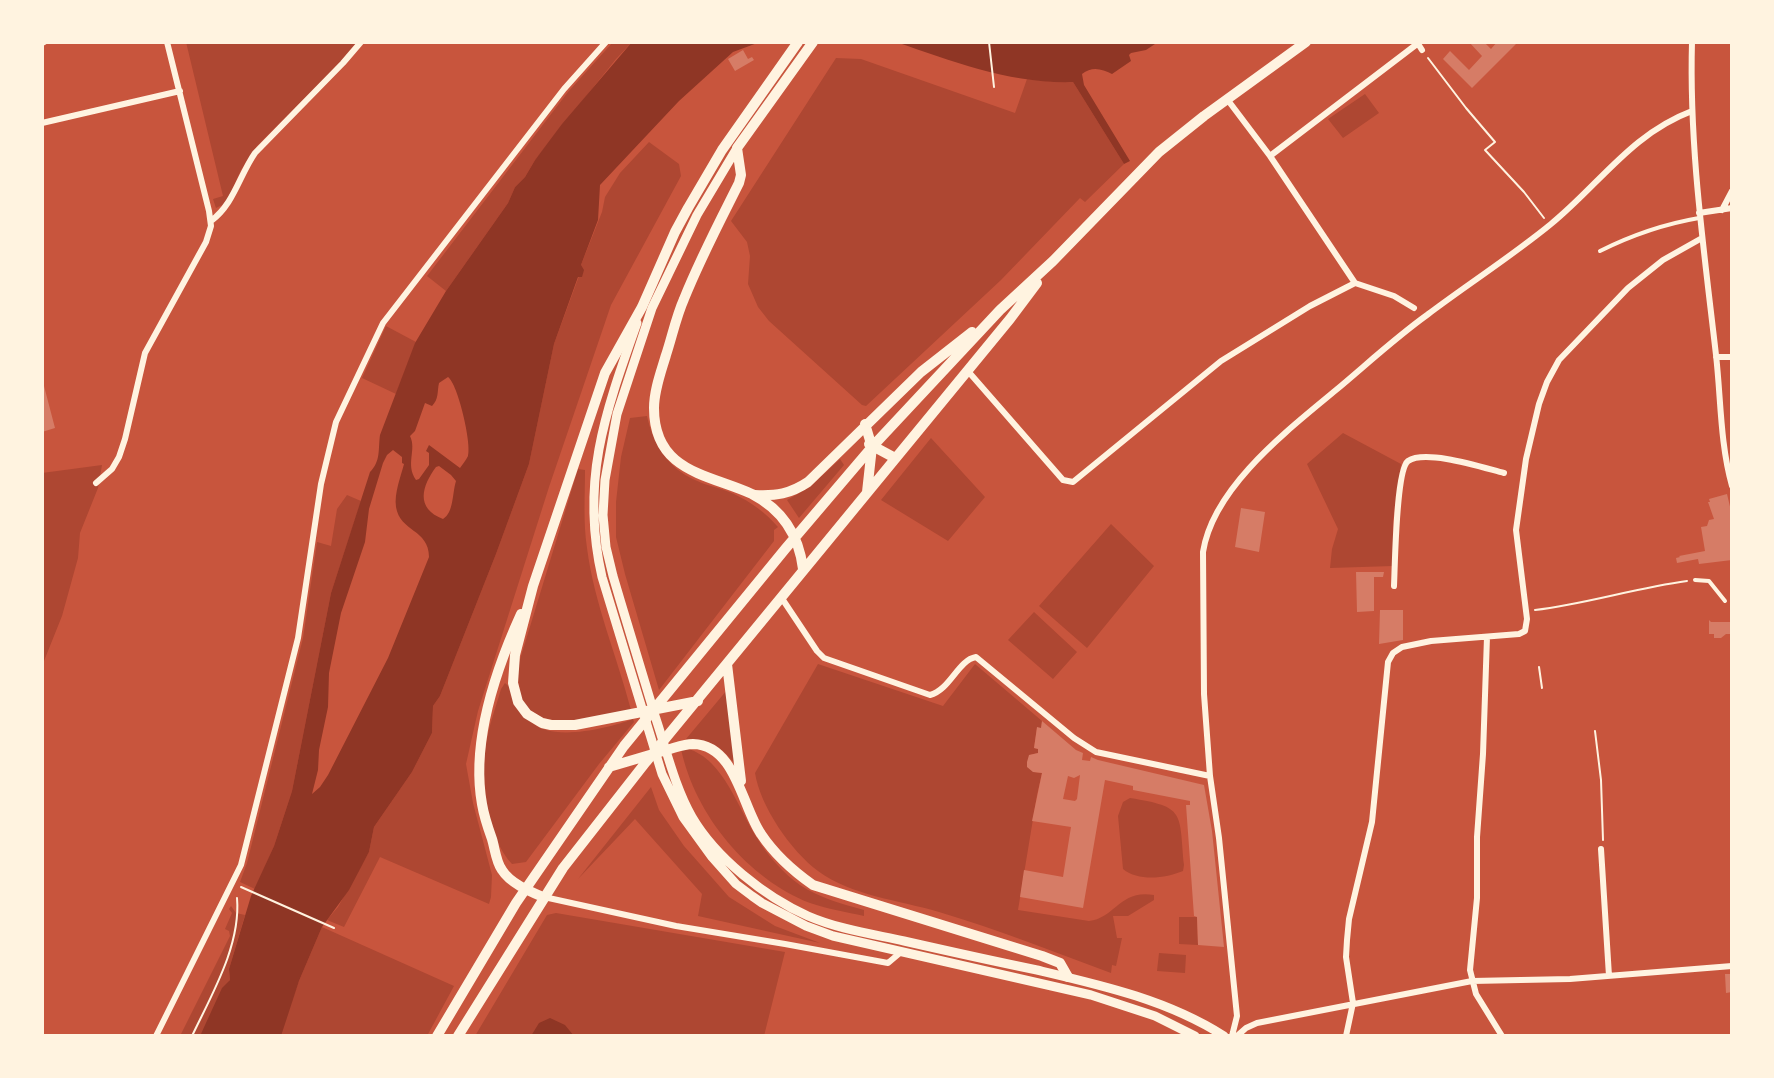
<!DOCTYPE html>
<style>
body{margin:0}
#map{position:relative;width:1774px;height:1078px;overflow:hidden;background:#c8553d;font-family:"Sofia Sans Condensed",sans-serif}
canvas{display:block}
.frame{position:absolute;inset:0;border:44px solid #fff3e0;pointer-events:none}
</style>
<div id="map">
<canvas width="1774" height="1078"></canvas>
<div class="frame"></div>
</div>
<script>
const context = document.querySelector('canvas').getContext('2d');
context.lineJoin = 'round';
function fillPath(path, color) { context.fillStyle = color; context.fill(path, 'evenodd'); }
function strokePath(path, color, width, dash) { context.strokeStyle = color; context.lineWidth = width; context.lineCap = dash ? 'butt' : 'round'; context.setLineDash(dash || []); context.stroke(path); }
const green = new Path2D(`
 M186 42H357L339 64 257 146 241 170 226 203 216 208 213 199 223 196Z
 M613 42H632L616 59 535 160 525 177 515 187 508 203 446 291 427 276 568 92Z
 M836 58 861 59 1015 113 1027 79 1055 82H1073L1124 164 1085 202 1080 198 1001 280 866 406 862 405 769 321 758 307 748 284 750 256 747 242 731 221Z
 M1365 94 1379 113 1343 138 1328 119Z
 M649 142 679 164 681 176 611 305 549 487 478 711 466 764 473 803 492 875 491 897 489 904 380 857 344 927 327 920 338 907 369 852 374 827 412 772 432 733 433 706 440 696 496 554 529 464 554 344 579 276 581 265 602 212 605 197 620 173Z
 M386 326 416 342 396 394 362 378Z
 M647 416C653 444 668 468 695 480 707 486 722 488 734 494 751 502 766 513 778 527L774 530V541L659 690 625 574 616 537V502L621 457 630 418Z
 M1343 433 1401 464 1393 521V566L1330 568 1332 549 1338 529 1307 464Z
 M931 438 985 497 948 541 881 500Z
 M840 459 844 465 799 518 787 500 810 487Z
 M102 465 98 488 80 533 78 558 62 616 42 666V473Z
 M578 469 585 470C585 496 583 522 587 548 594 603 617 656 631 710 599 717 531 739 519 690 518 682 518 674 518 666Z
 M347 495 361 501 331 593 292 791 274 846 255 889 240 882 247 863 303 638 317 542 331 546 337 509Z
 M1111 524 1154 566 1087 648 1039 606Z
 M1034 612 1077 652 1053 679 1008 640Z
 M818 664 943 706 975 664 1042 721 1041 728H1037L1034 748 1038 749V753L1030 755 1028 767 1034 772 1042 773 1037 795 1018 910 1089 921C1115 918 1120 889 1154 895V900L1128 916H1113L1117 938H1122L1116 966 1112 965 1111 973C1054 952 997 929 939 912 899 900 852 896 818 871 791 851 760 806 755 773Z
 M505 683C517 692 521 710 531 721 549 743 610 728 633 719L634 722 599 764 526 862 512 864C487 838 480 779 486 744 489 725 496 707 501 689Z
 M727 690 736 765C719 745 712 740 686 739Z
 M684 748C722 755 738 808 757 838 767 855 784 874 800 885 819 898 843 904 864 910V916C847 912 827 909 810 903 748 879 695 815 681 749Z
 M651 787 659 810 684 846 729 897 775 926 820 943 698 916 702 894 635 819 578 879Z
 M1130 798C1186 807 1179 812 1184 865L1183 871C1166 878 1139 882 1123 869L1118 816 1123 802Z
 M231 906 236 913 245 915 229 969 230 980 200 1036H180L230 936 229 931 225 929 232 913 229 909Z
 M556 913 785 952 764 1036H475L547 915Z
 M1179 917H1197L1198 945 1179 944Z
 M322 927 454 986 427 1036H279L299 981Z
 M1159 953 1186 955 1185 973 1157 971Z`);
const water = new Path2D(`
 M632 42H760L733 52 679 101 600 185 598 220 581 265 584 270 582 277H578L554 344 529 464 496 554 440 696 433 706 432 733 412 772 374 827 369 852 349 890 322 927 299 981 281 1036H200L222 988 230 980 229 969 251 896 274 846 292 791 331 593 370 472C381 461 378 449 380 435L415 343 446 291 508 203 515 187 525 177 535 160 562 124ZM448 377C458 384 472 444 468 456 466 460 462 465 460 468L429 445 426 451 429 453V465L419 479 416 480C405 464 417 450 410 436L415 431 425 403 432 406C439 399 437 392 439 383ZM393 450 402 457V463L404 464C401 476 394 493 396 507 400 532 429 529 429 557L388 658 328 775 320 787 312 794 318 770 319 750 328 707 329 673 341 613 365 542 369 509 383 463 387 455ZM439 466 451 475 456 481C452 494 454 512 443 519 415 508 422 486 436 467Z
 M896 42H1158L1146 50 1131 53 1129 55 1131 61 1112 74C1102 69 1092 66 1082 74L1084 85 1130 161 1124 164 1073 82C1011 84 954 62 896 42Z
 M550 1018 565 1025 574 1036H531L539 1023Z`);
const building = new Path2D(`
 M1469 42H1484L1491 49 1497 42H1518L1472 88 1443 59 1450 51 1469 70 1482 56Z
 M743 50 748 59 752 57 754 60 735 71 728 59Z
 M42 386H44L55 428 42 432Z
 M1727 494 1732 515V560L1699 564 1698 559 1677 563 1676 558 1680 557 1679 556 1705 551 1701 527 1707 526 1709 520 1714 519 1708 502H1710L1709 499Z
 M1241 508 1265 512 1259 552 1235 547Z
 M1356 572H1384L1383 577H1374V611L1357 612Z
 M1380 610H1403V640L1379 644Z
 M1709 620 1711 622H1732V634H1726L1721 638H1714V634H1709Z
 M1042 721 1076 750 1083 753 1082 760 1090 761 1091 757 1098 760 1204 785 1212 831 1224 947 1198 945 1197 917 1194 916 1186 805H1190V801L1133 790V786L1105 780 1083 908 1020 897 1024 870 1063 877 1071 827 1032 821 1042 773 1033 772 1027 767V762L1029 755 1038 753V749L1034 748 1037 727 1041 728ZM1080 775 1077 799 1075 801 1063 799 1068 776 1074 778Z
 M1725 974H1732V992L1726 993Z`);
const path = new Path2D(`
 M989 42 994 87
 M1428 58 1466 108 1495 142 1485 150 1524 192 1544 218
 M1535 610C1586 604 1635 588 1687 581
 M1539 667 1542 688
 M1595 731 1601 780 1603 840
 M241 887 334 928
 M192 1036C212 994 241 945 237 898`);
const service = new Path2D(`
 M1600 251C1632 235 1664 224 1699 218
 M1695 580 1709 581 1725 601`);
const minor = new Path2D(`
 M1417 42 1422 50
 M1692 42C1689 147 1704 250 1716 355 1721 399 1720 443 1732 486
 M42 43 44 42
 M1227 99 1270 156 1355 283 1394 296 1414 308
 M42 123 180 91
 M1270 156 1417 44
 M1722 210 1732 191
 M1699 213 1732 208
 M211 221C234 204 239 176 255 153L343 63 361 42
 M1716 357H1732
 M967 370 1063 480 1073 482 1221 361 1310 306 1355 283
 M96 483 112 469 119 457 125 439 145 353 206 242 211 226 209 211 167 42
 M1394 586C1395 566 1396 470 1408 461 1426 449 1484 468 1504 473
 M781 597 817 651 824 658 930 695C950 690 958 660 976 657L1074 738 1096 752 1210 776
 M1487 637 1483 754 1477 837V898L1470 970 1476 994 1502 1036
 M1601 849 1609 976
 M544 897 676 926 785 944 888 963 901 952
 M156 1036 241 865 298 638 321 484 336 422 383 323 564 89 606 42
 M1232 1036 1237 1016 1219 838 1210 776 1204 694 1203 552C1213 487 1288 430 1336 390 1366 365 1395 338 1427 315 1468 284 1512 256 1551 224 1599 185 1631 134 1692 111
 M1237 1036 1246 1028 1257 1023 1472 981 1570 979 1732 966
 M1346 1036 1353 1003 1346 957 1347 940 1349 919 1372 822 1388 662 1393 653 1402 647 1431 641 1519 634 1525 631 1527 619 1516 530 1526 459 1539 404 1547 382 1559 360 1628 288 1663 260 1702 238`);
const tertiary = new Path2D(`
 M737 148 697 215 652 308 617 414 605 480 603 515 606 547 613 576C627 624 642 672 656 719 667 752 675 787 692 817 716 858 765 897 808 916 838 929 872 934 904 941 948 951 993 961 1037 970 1101 985 1168 1000 1224 1036
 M637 323C605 413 580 481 602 577L662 774 683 817 712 857 736 884 752 896 762 903 806 926 833 936 1091 995 1155 1016 1195 1036`);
const secondary = new Path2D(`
 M865 424 872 447 867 492
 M869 444 895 458
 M755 495C776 496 790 494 808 482L921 372 972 332
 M803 569C799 536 783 510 752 494 708 474 654 472 654 408 654 390 661 372 666 355 672 337 676 317 684 299 700 259 720 221 739 183L741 175 737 148 813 42
 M521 614C496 669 471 743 482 804 484 816 488 828 492 839 495 849 496 862 502 870 510 883 529 891 543 897
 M727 664 741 781
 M698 701 575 725H551L542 723 527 714 518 702 513 683 515 655 533 586 605 373 642 307 675 232 688 208 722 150 798 42
 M609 767C629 761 650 755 670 749 677 747 685 744 693 744 736 745 742 807 761 834 775 855 793 871 813 885L1042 956 1060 963 1068 977
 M437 1036 516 903 624 746 786 548 872 447 1000 310 1053 261 1159 152 1204 116 1306 42
 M458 1036 563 868 646 762 1010 319 1037 283`);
fillPath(green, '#ae4732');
fillPath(water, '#8f3625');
fillPath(building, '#d67c66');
strokePath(path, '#fff3e0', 2);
strokePath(service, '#fff3e0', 4);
strokePath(minor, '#fff3e0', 6);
strokePath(tertiary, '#fff3e0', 9);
strokePath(secondary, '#fff3e0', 10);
</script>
